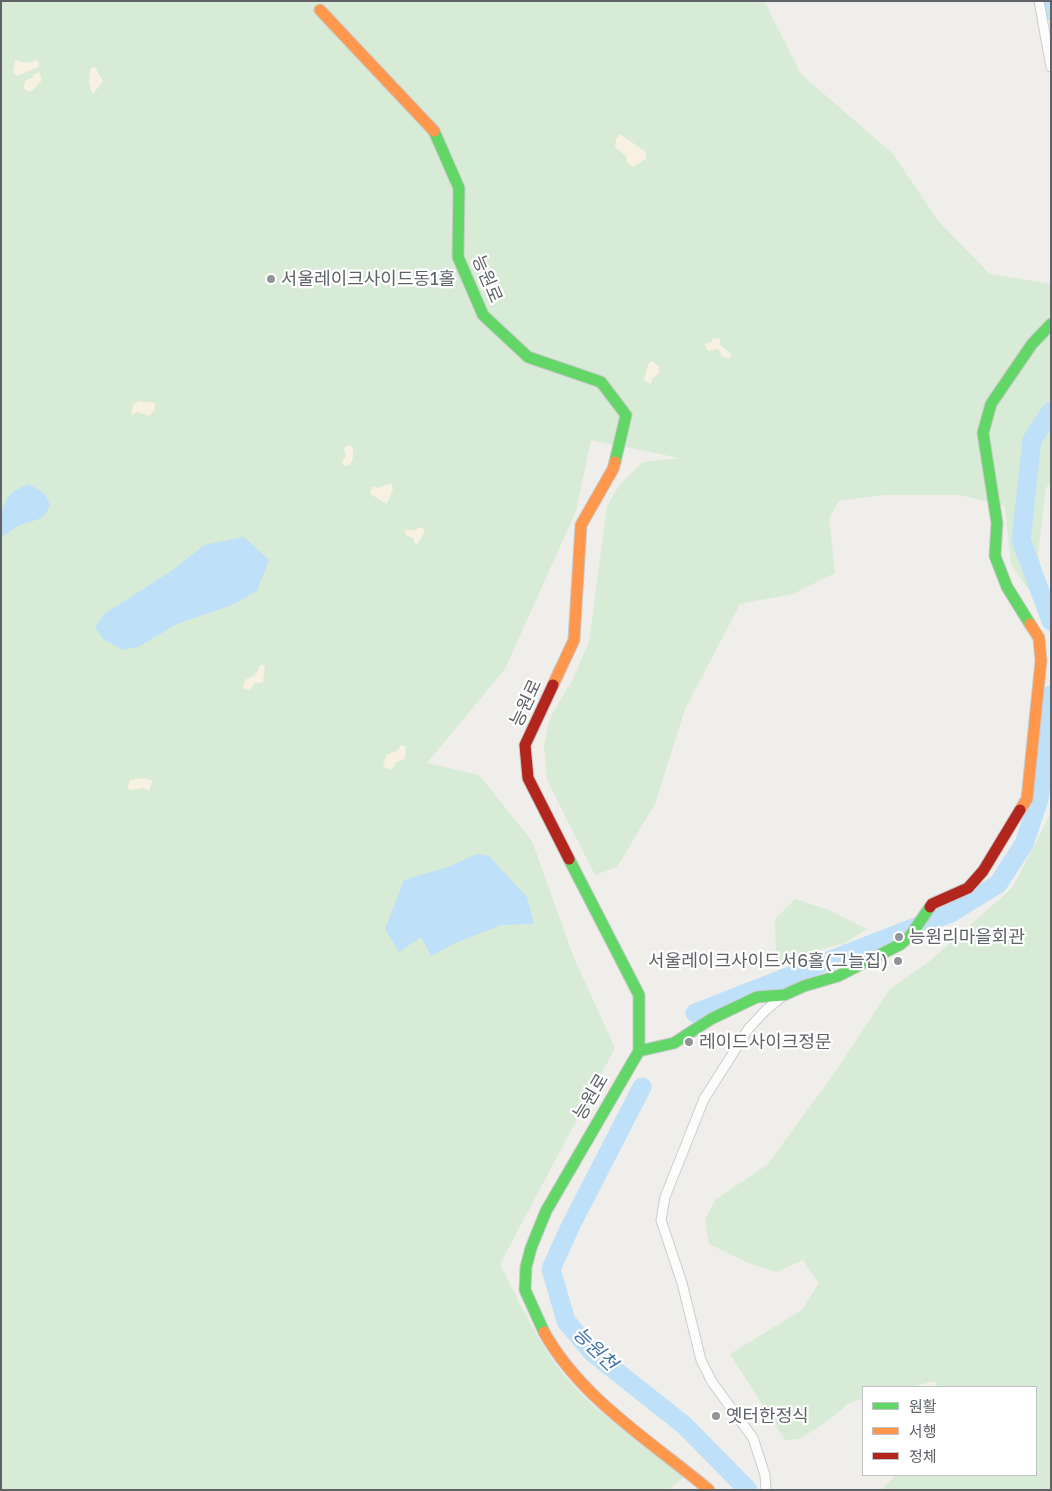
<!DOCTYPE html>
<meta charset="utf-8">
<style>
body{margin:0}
#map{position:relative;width:1052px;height:1491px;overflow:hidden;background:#efeeea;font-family:"Golos Text","Noto Sans KR",sans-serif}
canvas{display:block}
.frame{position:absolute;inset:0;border:2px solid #5f6368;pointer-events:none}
.legend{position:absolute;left:862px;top:1386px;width:175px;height:90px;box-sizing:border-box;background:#fff;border:1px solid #bfc1c3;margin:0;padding:6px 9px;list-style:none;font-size:15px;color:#5f6368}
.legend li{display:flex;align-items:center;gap:10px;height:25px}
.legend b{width:25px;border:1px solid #bfc1c3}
</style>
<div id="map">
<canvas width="1052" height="1491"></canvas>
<div class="frame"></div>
<ul class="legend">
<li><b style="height:6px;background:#63d668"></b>원활</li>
<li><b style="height:6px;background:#ff974d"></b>서행</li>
<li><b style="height:6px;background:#b3261e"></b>정체</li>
</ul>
</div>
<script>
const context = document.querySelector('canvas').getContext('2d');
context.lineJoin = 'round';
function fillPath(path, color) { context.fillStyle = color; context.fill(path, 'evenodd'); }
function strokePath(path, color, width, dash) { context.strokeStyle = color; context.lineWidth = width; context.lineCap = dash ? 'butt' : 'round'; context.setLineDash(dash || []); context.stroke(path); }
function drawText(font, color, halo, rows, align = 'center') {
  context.font = font + ' "Golos Text","Noto Sans KR",sans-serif'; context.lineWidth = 4.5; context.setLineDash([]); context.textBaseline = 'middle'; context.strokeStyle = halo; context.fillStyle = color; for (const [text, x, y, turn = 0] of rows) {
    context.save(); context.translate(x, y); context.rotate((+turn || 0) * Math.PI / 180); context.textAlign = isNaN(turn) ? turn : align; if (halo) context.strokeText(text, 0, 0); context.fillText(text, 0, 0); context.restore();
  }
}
const green = new Path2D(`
 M1 1H764L801 74 893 154 938 221 990 274 1051 284V482L1046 488 1038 553 1043 582 1029 590 1011 565 1005 506 960 495H884L839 501 829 518 835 573 793 594 740 604 685 709 655 804 617 867 595 875 547 780 544 745 550 718 573 679 589 642 607 506 620 484 643 462 679 458 591 440 576 511 505 669 427 763 479 775 532 841 574 958 615 1048 500 1264C518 1300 536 1338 560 1370 593 1413 644 1444 688 1474L668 1490H1Z
 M1051 810V1490H881L896 1475H1036V1387H937L935 1381 911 1387H863V1399L849 1403 829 1420 800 1439 785 1440 730 1354 802 1310 819 1283 803 1260 777 1272 748 1263 709 1244 705 1220 716 1199 767 1165 836 1071 890 989 930 961 1012 888 1048 819Z
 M795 899 829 910 867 929 845 943 773 962 776 954 775 919Z`);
const sand = new Path2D(`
 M15 60 27 63 37 60 39 64 38 67 17 76 13 72Z
 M95 67 103 81 93 94C88 86 88 77 91 68Z
 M39 72 42 80 34 89 29 92 23 88 26 80 32 78 34 74Z
 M620 134 646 152V159L633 167 627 162 626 156 615 147 616 139Z
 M713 338 720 339V345L732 355 730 358 723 357 718 349 708 351 704 344 711 342Z
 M652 361 659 366V373L652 379 651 384 645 381 644 378 649 363Z
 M139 401 155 403V409L150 416 137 412 131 415 133 405Z
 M346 446H351C355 451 353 460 350 465L344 466 342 462 346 456 344 450Z
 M391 483 393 489 387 504 370 494 372 486 378 488Z
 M419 527 425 529 420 541 416 545 413 538 406 535 404 530H415Z
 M260 665H264L265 667 263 682 254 684 250 690 243 688 245 680 255 675Z
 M401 745 406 747 405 759 396 762 392 770 383 767 386 755 397 751Z
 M145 778 153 781 149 791 143 788 131 790 127 788 130 780Z`);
const water = new Path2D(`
 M29 484 45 494 50 505C44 523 33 519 18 526 12 529 7 534 1 538 1 508 0 495 29 484Z
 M244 537 269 560 257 591 232 605 177 624 138 647 123 650 103 639 95 627 104 614 173 570 204 545Z
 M477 854 489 856 527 897 534 924 501 925 453 944 431 956 421 937 399 952 385 929 404 880 448 867Z`);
const river = new Path2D(`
 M1049 1 1051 11
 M1051 411 1032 440 1021 540 1051 621
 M695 1013 951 913 998 884 1024 844 1039 799 1051 695
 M642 1087 571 1225 551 1269 566 1321 593 1353 684 1425 748 1490`);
const street = new Path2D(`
 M1039 1 1051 67
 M766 1490 765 1475 753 1438 712 1382 701 1360 682 1283 661 1220 665 1197 704 1099 749 1028 766 1010 784 995`);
const fast = new Path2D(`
 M434 131 459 188 458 257 483 315 528 357 601 382 626 415 615 462
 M1030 624 1007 587 995 556 997 523 983 433 991 404 1032 344 1051 324
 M639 1051 674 1043 711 1019 757 997 784 995 804 986 838 976 901 944 910 936 930 907
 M544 1332 525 1290 526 1267 531 1248 546 1211 639 1051V995L569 859`);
const slow = new Path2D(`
 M320 10 434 131
 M553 685 574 640 581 525 613 469 615 462
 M1020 810 1027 799 1041 661 1039 638 1030 624
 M544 1332C581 1399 652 1442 709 1490`);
const jam = new Path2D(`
 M553 685 525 745 528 778 569 859
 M930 907 932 904 968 888 983 871 1020 810`);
const markers = [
 [271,279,5,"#919496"],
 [899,937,5,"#919496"],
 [898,961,5,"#919496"],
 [689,1042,5,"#919496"],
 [716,1416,5,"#919496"]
];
const poiNames = [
 ["서울레이크사이드동1홀",281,279],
 ["능원리마을회관",909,937],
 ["서울레이크사이드서6홀(그늘집)",888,961,"right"],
 ["레이드사이크정문",699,1042],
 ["옛터한정식",726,1416]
];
const streetNames = [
 ["능원로",487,279,67],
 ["능원로",526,703,-65],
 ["능원로",591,1097,-59]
];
const waterNames = [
 ["능원천",595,1349,44]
];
fillPath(green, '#d8ebd6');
fillPath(sand, '#f6f1e1');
fillPath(water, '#bfe0f9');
strokePath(river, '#bfe0f9', 19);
strokePath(street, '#cbcccc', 11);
strokePath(fast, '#cacacb', 13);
strokePath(slow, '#cacacb', 13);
strokePath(jam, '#cacacb', 13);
strokePath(street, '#fdfcfc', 9);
strokePath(fast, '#63d668', 11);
strokePath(slow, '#ff974d', 11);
strokePath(jam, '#b3261e', 11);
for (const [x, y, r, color] of markers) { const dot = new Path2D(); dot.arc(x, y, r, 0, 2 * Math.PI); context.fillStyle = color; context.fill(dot); strokePath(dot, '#fff', 2); }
drawText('18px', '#5f6368', '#fff', poiNames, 'left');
drawText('18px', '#5f6368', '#fff', streetNames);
drawText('italic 19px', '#4174aa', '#fff', waterNames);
</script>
